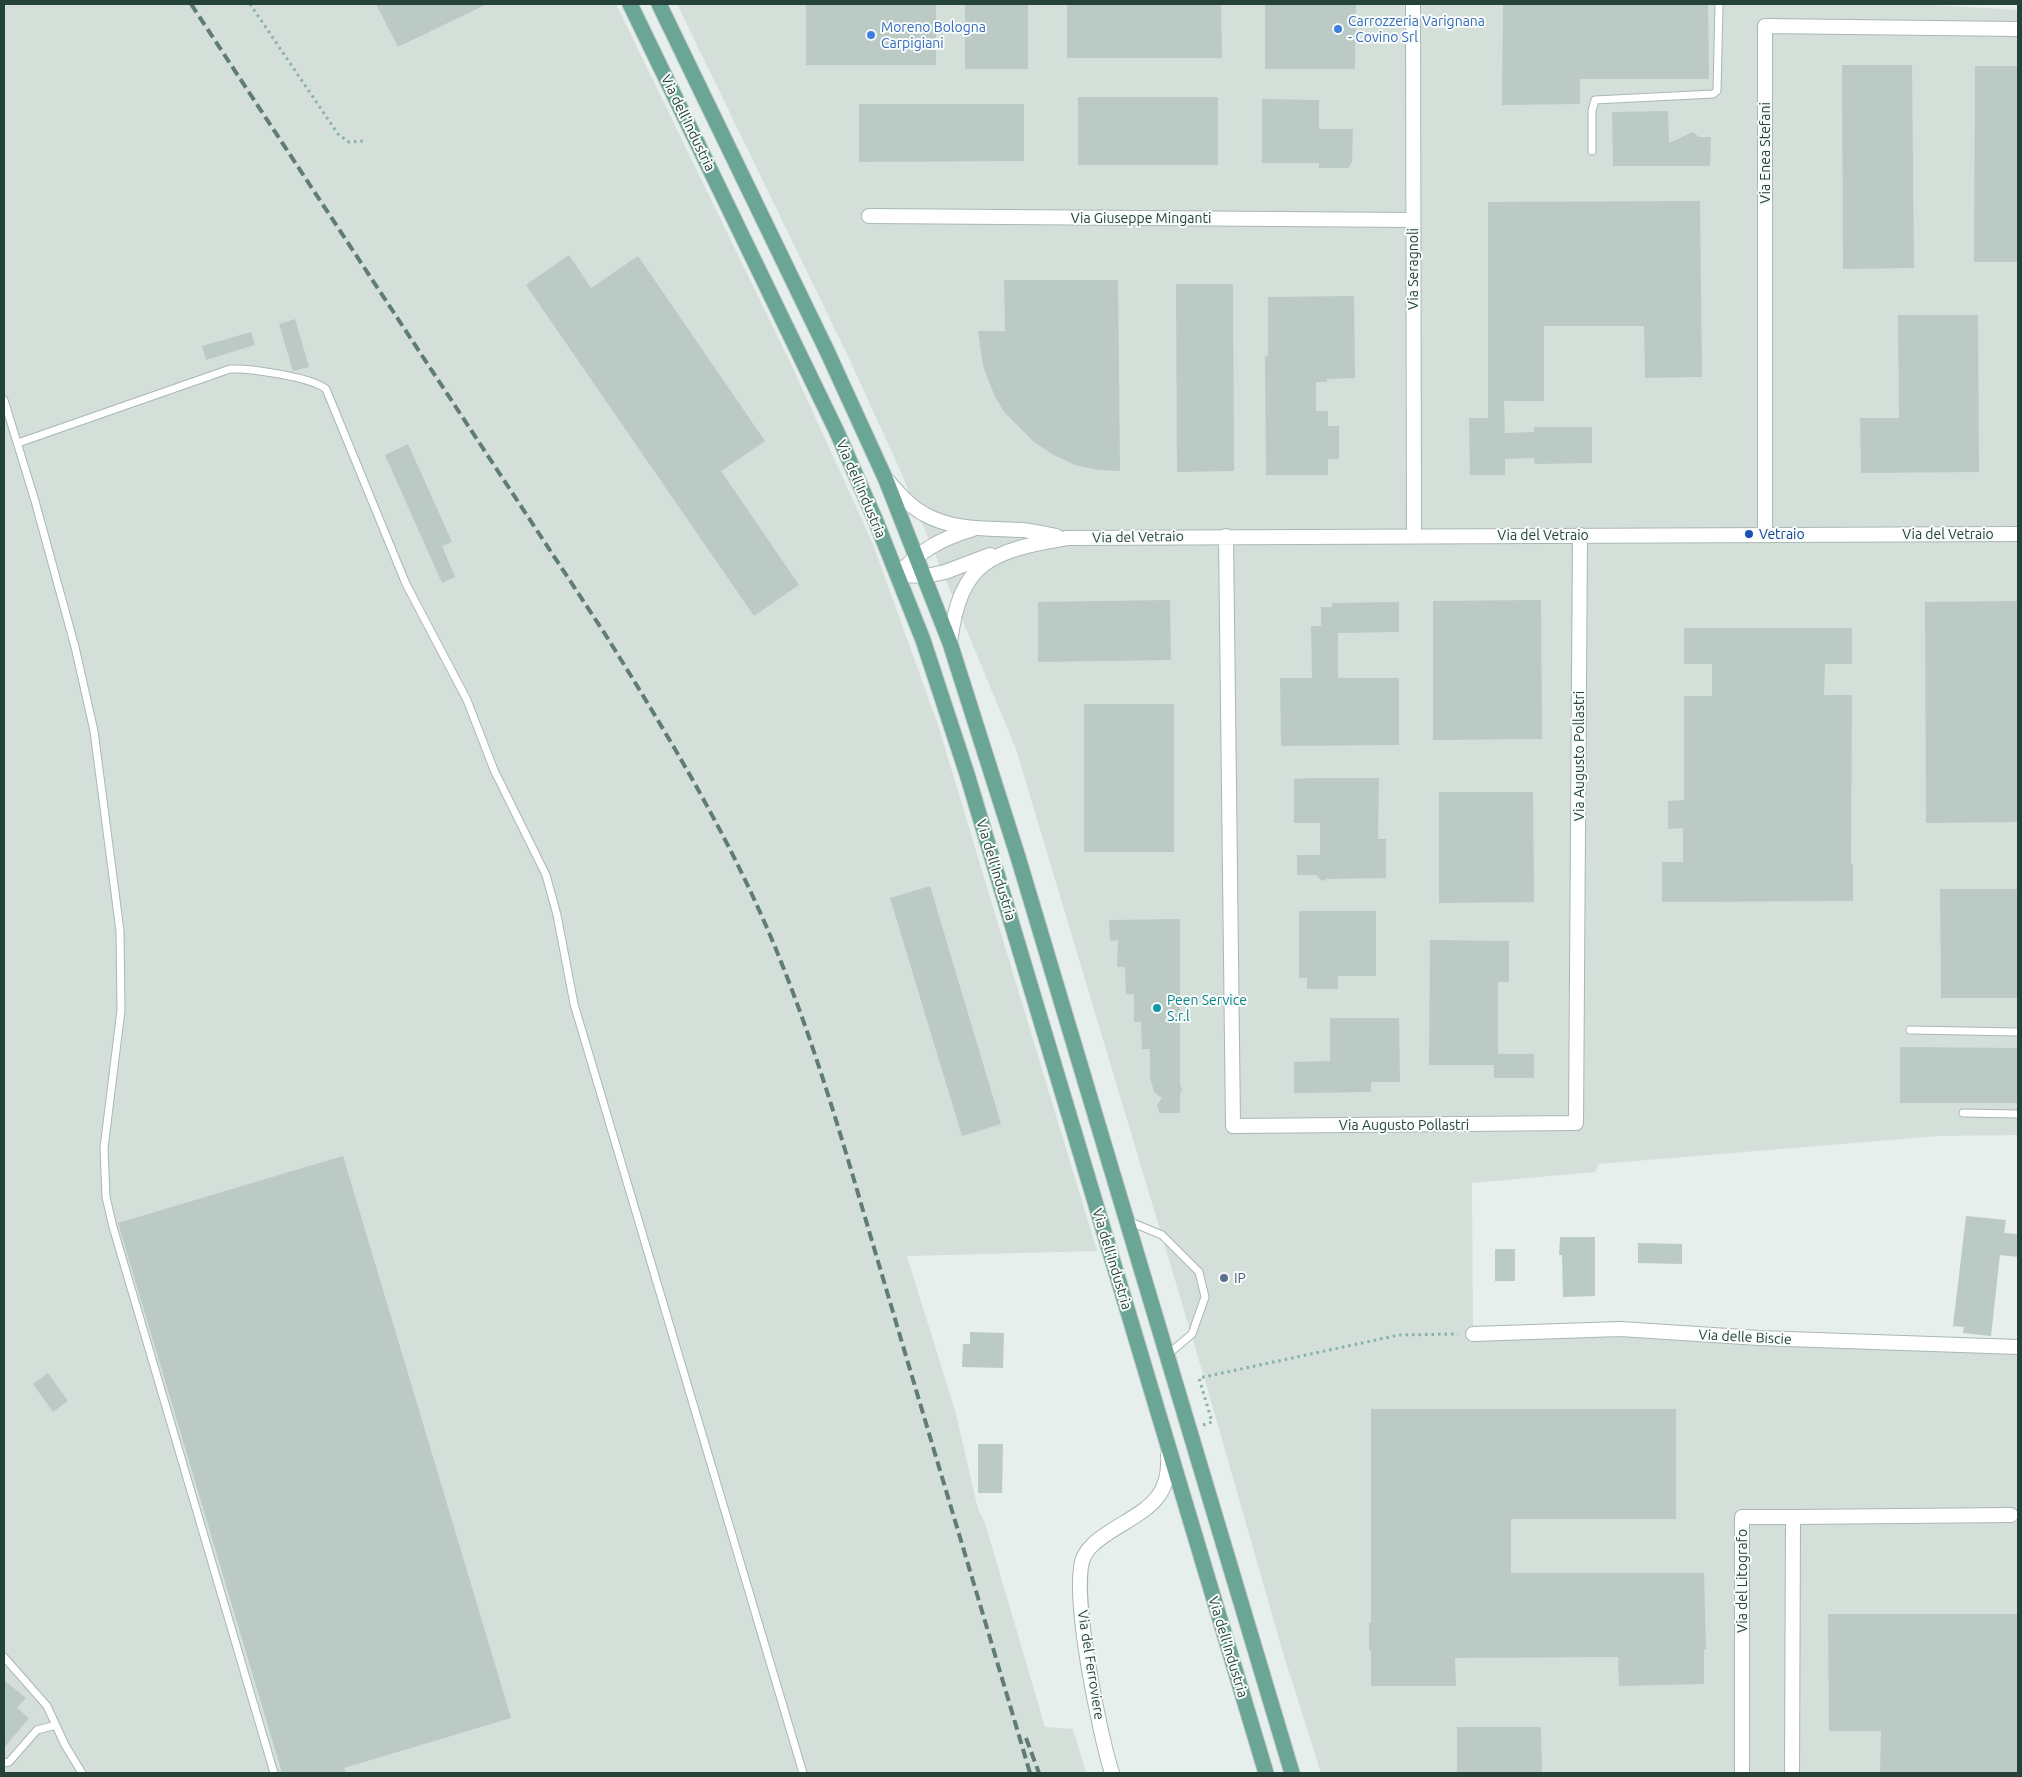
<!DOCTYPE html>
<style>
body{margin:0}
#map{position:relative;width:2022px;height:1777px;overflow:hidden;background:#e6efeb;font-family:Ubuntu,sans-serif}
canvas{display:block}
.frame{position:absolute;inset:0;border:5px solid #24423a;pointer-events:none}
</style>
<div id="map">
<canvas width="2022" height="1777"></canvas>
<div class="frame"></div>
</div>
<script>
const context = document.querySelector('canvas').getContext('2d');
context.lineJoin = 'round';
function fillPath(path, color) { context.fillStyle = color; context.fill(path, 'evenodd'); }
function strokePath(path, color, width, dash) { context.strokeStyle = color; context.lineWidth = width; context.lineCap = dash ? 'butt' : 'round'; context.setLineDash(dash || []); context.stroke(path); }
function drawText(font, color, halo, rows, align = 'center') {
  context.font = font + ' Ubuntu,sans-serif'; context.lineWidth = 4; context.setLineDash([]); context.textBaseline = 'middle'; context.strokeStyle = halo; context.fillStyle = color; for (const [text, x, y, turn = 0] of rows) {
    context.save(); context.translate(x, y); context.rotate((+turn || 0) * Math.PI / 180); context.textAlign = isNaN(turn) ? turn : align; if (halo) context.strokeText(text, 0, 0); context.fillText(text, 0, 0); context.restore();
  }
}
const built = new Path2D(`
 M4 4H616L790 362 873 544 938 725 1097 1251 907 1256 956 1414 978 1509 985 1523 1045 1727 1073 1729 1086 1773H4Z
 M677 4H1918L2018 10V1135L1938 1136 1599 1164 1595 1172 1472 1183 1473 1334 1572 1328 2018 1347V1773H1321L1283 1653 1207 1387 1016 749 900 470 847 354Z`);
const building = new Path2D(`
 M376 4H487L398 47Z
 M806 4H936V65H806Z
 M965 4H1028V69H965Z
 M1067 4H1221L1222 58H1067Z
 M1265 4H1356L1355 69H1265Z
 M1503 4H1708L1709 79H1580V104L1502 105Z
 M1842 65H1912L1914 268 1843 269Z
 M1975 66H2018V262H1974Z
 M1078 97H1218V165H1078Z
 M1262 99 1319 100V129H1353L1352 162 1348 168H1319V163H1262Z
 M859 104H1024V161L859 162Z
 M1668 111 1669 143 1693 132 1699 137H1711L1710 166H1613L1612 112Z
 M1700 201 1702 377 1645 378 1644 326H1544V401H1504L1505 433 1534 432V427H1592V463L1535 464 1534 458 1505 459V475H1470L1469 418H1488V202Z
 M569 255 591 288 638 256 765 441 721 471 799 585 754 616 526 285Z
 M1004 280H1118L1120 471 1098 470 1075 465 1052 454 1034 442 1005 413 995 397 983 366 978 331H1005Z
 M1176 284H1233L1234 471 1177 472Z
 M1354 296 1355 378 1327 379V382H1316V411H1328V426H1339V459H1328V475H1266L1265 356H1268V297Z
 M1898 315H1978L1979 472 1861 473 1860 418H1899Z
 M295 319 309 367 293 371 279 324Z
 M251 332 255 345 206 360 202 346Z
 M408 444 452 542 442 546 455 577 442 583 385 455Z
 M1170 600 1171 660 1038 662V602Z
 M1541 600 1542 739 1433 740V601Z
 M2018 601V822L1926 823 1925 602Z
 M1399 602V632L1338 633V678H1399V745L1281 746 1280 678H1312L1311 626H1321V607H1332V603Z
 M1684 628H1852V664H1825L1824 695H1852L1851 864H1853V901L1662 902V862H1683V828L1668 829V801L1684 800V696H1712V664H1684Z
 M1084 704H1174V852H1084Z
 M1310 778H1379L1378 839H1386V878L1327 879 1322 881 1316 875H1297V855H1320V823H1294V779Z
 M1439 792H1533L1534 902 1439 903Z
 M930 886 1001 1124 962 1136 890 898Z
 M1940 889H2018V998H1941Z
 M1299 911H1376V976H1338V989H1307V978H1299Z
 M1180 919V1085L1182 1090 1180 1094V1113H1160L1157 1105 1162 1098 1154 1092 1150 1077V1049H1142L1141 1022H1134V994H1126L1125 967H1117L1118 940 1110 941 1109 920Z
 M1430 940 1509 941V982H1498V1054H1534V1078H1494V1065H1429Z
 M1330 1018H1399L1400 1082H1371V1092L1294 1093V1062L1330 1061Z
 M1900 1047 2018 1048V1103H1900Z
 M343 1156 511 1718 344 1768 346 1773H282L118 1223Z
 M1966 1216 2006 1220 2004 1233 2018 1234V1257L2000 1255 1991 1336 1963 1333 1964 1327 1953 1326Z
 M1560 1237H1595V1296L1563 1297 1562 1255H1559Z
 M1638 1243 1682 1244V1264L1638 1263Z
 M1495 1249H1515V1281H1495Z
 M970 1332 1004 1333 1003 1368 962 1367 963 1344H970Z
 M48 1373 68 1401 53 1412 33 1384Z
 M1371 1409H1676V1519H1511V1573H1704L1706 1649H1704V1684L1619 1686 1618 1657 1455 1658 1456 1686H1371V1650H1369V1623H1371Z
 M978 1444H1003L1002 1493H978Z
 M1828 1614H2018V1773H1880L1881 1731H1829Z
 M4 1680 26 1698 17 1708 29 1718 4 1748Z
 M1457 1727H1541L1542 1773H1457Z`);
const path = new Path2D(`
 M250 4 338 134 349 142 363 141
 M1203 1425 1212 1422 1199 1378 1399 1335 1458 1334`);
const service = new Path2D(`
 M1592 151V111L1595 100 1713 94 1717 91 1719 4
 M4 400 35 501 75 647 94 731 120 931 121 1010 104 1148 106 1197 113 1227 274 1773
 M18 443 230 369C250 368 311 377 326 389L406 584 467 700 494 770 546 875 557 915 574 1004 803 1773
 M1910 1030 2018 1032
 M1963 1113 2018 1114
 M1128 1221 1162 1235 1199 1272 1205 1297 1192 1334 1167 1355
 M4 1657 47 1706 65 1745 82 1773
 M4 1763 9 1762 37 1730 56 1725`);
const minor = new Path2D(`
 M1413 4 1414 535
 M869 216 1413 220
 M887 480C898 492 909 506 924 514 954 531 989 528 1022 530 1033 531 1045 534 1056 536
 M1765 535V26L2018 29
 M1226 536 1233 1126 1576 1123 1580 535
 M897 575 926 576 945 572 990 555
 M897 575C921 550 940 539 973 529
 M950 643C960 560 992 551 1067 538L2018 534
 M1473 1334 1620 1329 1759 1338 2018 1347
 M1793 1517 2011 1515
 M1112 1773C1100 1736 1069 1588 1084 1556 1090 1545 1098 1540 1108 1533 1143 1510 1171 1502 1168 1455
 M1742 1773V1517H1793L1792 1773`);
const primary = new Path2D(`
 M630 4 836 430 875 519 923 640 967 774 1266 1773
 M659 4 827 351 886 480 950 643 1018 857 1292 1773`);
const rail = new Path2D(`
 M191 4 605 634C666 732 725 829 770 935 818 1048 850 1168 885 1285 933 1448 982 1610 1030 1773
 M1026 1738 1039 1773`);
const markers = [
 [1338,29,5,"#3f7fe0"],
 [871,35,5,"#3f7fe0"],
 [1749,534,5,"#1a4fb4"],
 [1157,1008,5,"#0f9aa8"],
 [1224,1278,5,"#5c6f8a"]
];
const shopNames = [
 ["Carrozzeria Varignana",1348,21],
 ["- Covino Srl",1348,37],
 ["Moreno Bologna",881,27],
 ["Carpigiani",881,43]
];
const streetNames = [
 ["Via dell'Industria",688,123,64],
 ["Via Enea Stefani",1765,153,-90],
 ["Via Giuseppe Minganti",1141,218],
 ["Via Seragnoli",1413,269,-90],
 ["Via dell'Industria",861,489,67],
 ["Via del Vetraio",1948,534],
 ["Via del Vetraio",1543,535],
 ["Via del Vetraio",1138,537,-1],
 ["Via Augusto Pollastri",1579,756,-90],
 ["Via dell'Industria",996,870,73],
 ["Via Augusto Pollastri",1404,1125],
 ["Via dell'Industria",1112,1259,73],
 ["Via delle Biscie",1745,1337,3],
 ["Via del Litografo",1742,1581,-90],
 ["Via dell'Industria",1228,1647,73],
 ["Via del Ferroviere",1091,1665,81]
];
const transitNames = [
 ["Vetraio",1759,534]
];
const cultureNames = [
 ["Peen Service",1167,1000],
 ["S.r.l",1167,1016]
];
const serviceNames = [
 ["IP",1234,1278]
];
fillPath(built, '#d4dfda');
fillPath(building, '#bbcac4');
strokePath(service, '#a8b8b2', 9);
strokePath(minor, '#a8b8b2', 16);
strokePath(primary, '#c2cac8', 17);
strokePath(path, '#86b3a5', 3, [2.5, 4]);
strokePath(service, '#fff', 7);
strokePath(minor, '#fff', 14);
strokePath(primary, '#6aa596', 15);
strokePath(rail, '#5f7d75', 4, [10, 5]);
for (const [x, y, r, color] of markers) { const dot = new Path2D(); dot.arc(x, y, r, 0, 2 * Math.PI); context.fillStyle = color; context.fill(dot); strokePath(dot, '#f7fbf9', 2); }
drawText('14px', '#366cbe', '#f7fbf9', shopNames, 'left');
drawText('14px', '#24423a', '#f7fbf9', streetNames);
drawText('14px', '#164399', '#f7fbf9', transitNames, 'left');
drawText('14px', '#0d838f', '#f7fbf9', cultureNames, 'left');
drawText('14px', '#4e5e75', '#f7fbf9', serviceNames, 'left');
</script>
